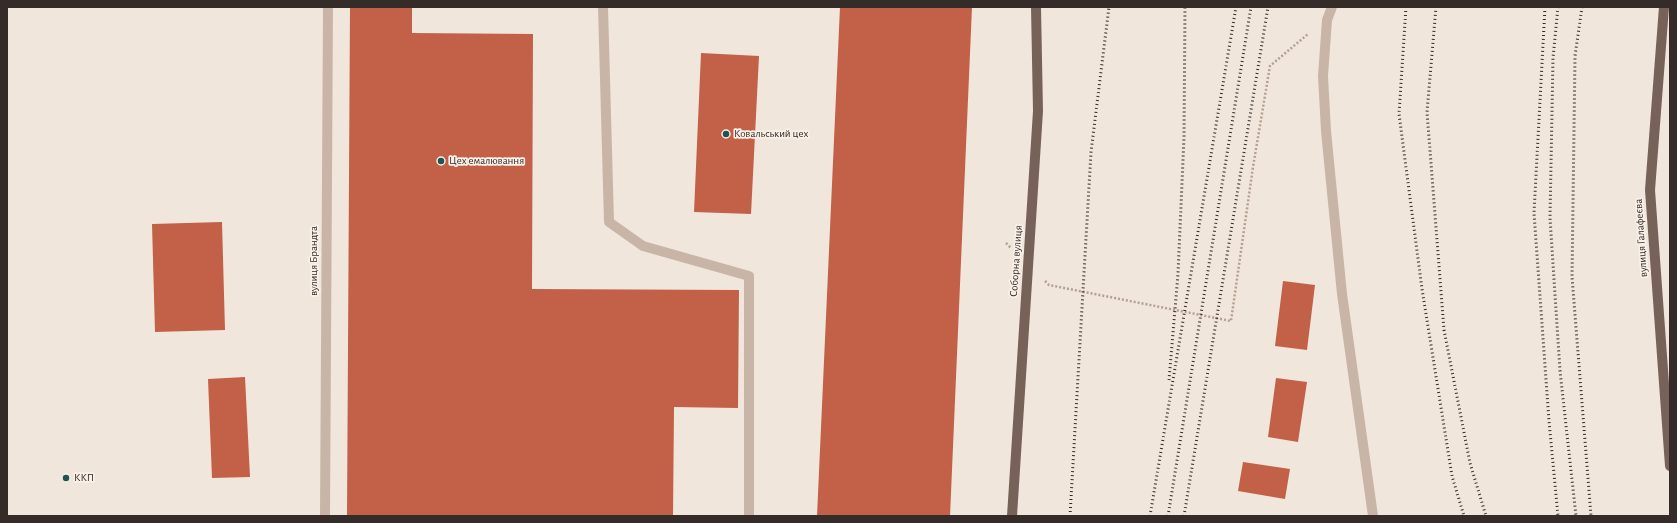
<!DOCTYPE html>
<meta charset="utf-8">
<style>
body{margin:0}
#map{position:relative;width:1677px;height:523px;overflow:hidden;background:#f1e6db;font-family:"Alegreya Sans",sans-serif}
canvas{display:block}
.frame{position:absolute;inset:0;border:8px solid #352b28;pointer-events:none}
</style>
<div id="map">
<canvas width="1677" height="523"></canvas>
<div class="frame"></div>
</div>
<script>
const context = document.querySelector('canvas').getContext('2d');
context.lineJoin = 'round';
function fillPath(path, color) { context.fillStyle = color; context.fill(path, 'evenodd'); }
function strokePath(path, color, width, dash) { context.strokeStyle = color; context.lineWidth = width; context.lineCap = dash ? 'butt' : 'round'; context.setLineDash(dash || []); context.stroke(path); }
function drawText(font, color, halo, rows, align = 'center') {
  context.font = font + ' "Alegreya Sans",sans-serif'; context.lineWidth = 3.5; context.setLineDash([]); context.textBaseline = 'middle'; context.strokeStyle = halo; context.fillStyle = color; for (const [text, x, y, turn = 0] of rows) {
    context.save(); context.translate(x, y); context.rotate((+turn || 0) * Math.PI / 180); context.textAlign = isNaN(turn) ? turn : align; if (halo) context.strokeText(text, 0, 0); context.fillText(text, 0, 0); context.restore();
  }
}
const building = new Path2D(`
 M350 7H412V33L533 34 532 289 739 290 738 408 674 407 673 516H347Z
 M840 7H972L950 516H817Z
 M701 53 759 56 751 214 694 212Z
 M222 222 225 330 155 332 152 224Z
 M1283 281 1315 285 1307 350 1275 346Z
 M245 377 250 477 212 478 208 379Z
 M1276 378 1307 382 1298 442 1268 437Z
 M1243 462 1290 469 1285 499 1238 491Z`);
const path = new Path2D(`
 M1006 243 1011 248
 M1045 281 1049 285 1231 321 1253 167 1270 66 1308 34`);
const minor = new Path2D(`
 M603 7 609 222 643 246 749 276V516
 M1332 7 1327 20 1323 76 1326 131 1342 294 1373 516
 M325 516 328 7`);
const major = new Path2D(`
 M1664 7 1650 190 1670 466
 M1012 516 1038 111 1036 7`);
const rail = new Path2D(`
 M1406 7 1399 114 1422 289 1452 476 1464 516
 M1436 7 1427 112 1444 330 1470 463 1486 516
 M1545 7 1534 213 1549 421 1558 516
 M1558 7 1553 58 1550 218 1560 371 1576 516
 M1582 7 1575 56 1572 277 1591 516
 M1169 380 1178 274 1184 137 1185 7
 M1070 516 1091 152 1109 7
 M1150 516 1236 7
 M1168 516 1251 7
 M1184 516 1268 7`);
const markers = [
 [726,134,4,"#1f5455"],
 [441,161,4,"#1f5455"],
 [66,478,4,"#1f5455"]
];
const poiNames = [
 ["Ковальський цех",734,134],
 ["Цех емалювання",449,161],
 ["ККП",74,478]
];
const streetNames = [
 ["вулиця Галафеєва",1641,238,-94],
 ["вулиця Брандта",314,261,-90],
 ["Соборна вулиця",1016,261,-86]
];
fillPath(building, '#c26048');
strokePath(path, '#b49f92', 2.5, [2, 2]);
strokePath(minor, '#c8b5a8', 10);
strokePath(major, '#776259', 10);
strokePath(rail, '#352b28', 3, [1, 3]);
for (const [x, y, r, color] of markers) { const dot = new Path2D(); dot.arc(x, y, r, 0, 2 * Math.PI); context.fillStyle = color; context.fill(dot); strokePath(dot, '#f9f0e7', 1.5); }
drawText('11px', '#352b28', '#f9f0e7', poiNames, 'left');
drawText('11px', '#352b28', '#f9f0e7', streetNames);
</script>
